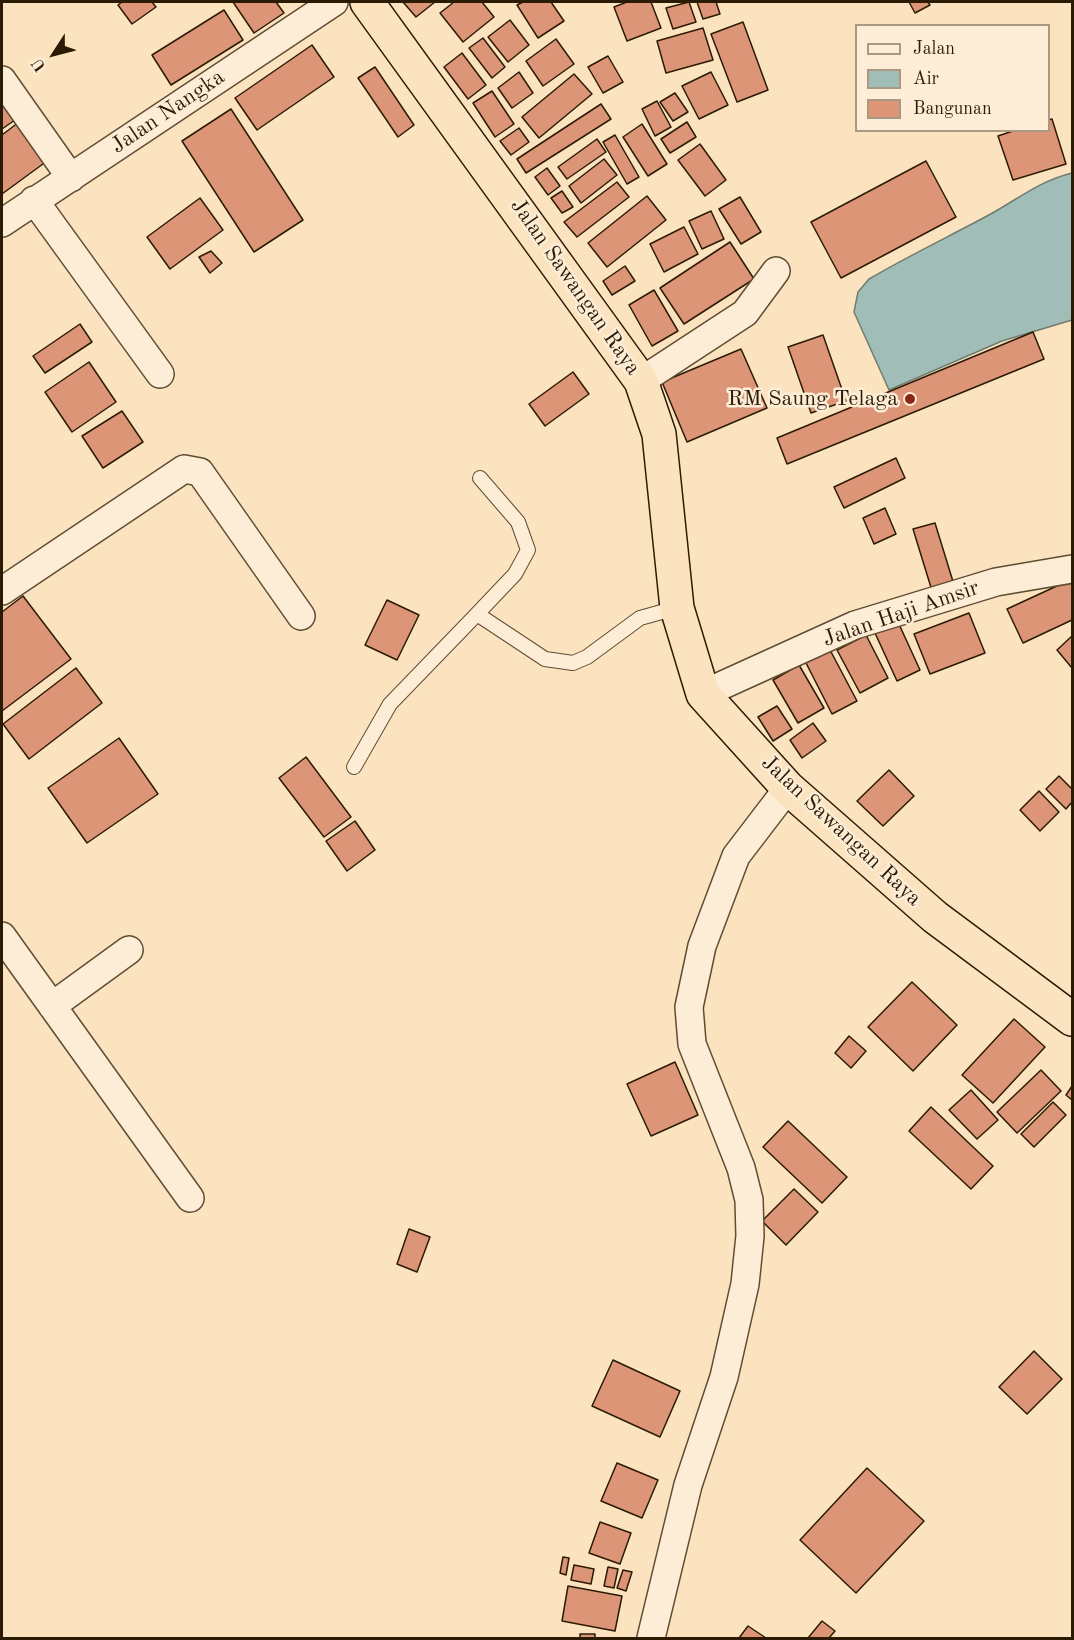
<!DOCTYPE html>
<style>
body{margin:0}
#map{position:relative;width:1074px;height:1640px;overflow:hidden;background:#fce3c0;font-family:"Old Standard TT",serif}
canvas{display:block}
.frame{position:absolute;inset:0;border:3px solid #2b1b04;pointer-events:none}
.legend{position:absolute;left:855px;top:24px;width:195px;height:108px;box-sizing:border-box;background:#fdedd6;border:2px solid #a99982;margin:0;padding:8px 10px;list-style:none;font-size:18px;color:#2b1b04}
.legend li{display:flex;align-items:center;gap:12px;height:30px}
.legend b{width:30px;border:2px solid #a99982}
.north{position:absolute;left:24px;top:24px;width:60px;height:60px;-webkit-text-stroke:4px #fdedd6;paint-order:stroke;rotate:234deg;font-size:16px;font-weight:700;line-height:24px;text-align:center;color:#2b1b04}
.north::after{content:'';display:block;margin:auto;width:21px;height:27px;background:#2b1b04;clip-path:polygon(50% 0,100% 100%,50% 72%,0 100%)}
</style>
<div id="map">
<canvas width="1074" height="1640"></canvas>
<div class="frame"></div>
<ul class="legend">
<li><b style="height:8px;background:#fdedd6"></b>Jalan</li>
<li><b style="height:16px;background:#a0bdb7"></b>Air</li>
<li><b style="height:16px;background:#dd9578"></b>Bangunan</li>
</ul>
<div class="north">U</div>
</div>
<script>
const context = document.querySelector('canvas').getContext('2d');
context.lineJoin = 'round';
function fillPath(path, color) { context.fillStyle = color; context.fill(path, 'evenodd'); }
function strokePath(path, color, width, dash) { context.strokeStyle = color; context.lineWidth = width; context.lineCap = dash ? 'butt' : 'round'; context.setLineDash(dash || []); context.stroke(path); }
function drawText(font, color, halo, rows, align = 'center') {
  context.font = font + ' "Old Standard TT",serif'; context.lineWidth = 5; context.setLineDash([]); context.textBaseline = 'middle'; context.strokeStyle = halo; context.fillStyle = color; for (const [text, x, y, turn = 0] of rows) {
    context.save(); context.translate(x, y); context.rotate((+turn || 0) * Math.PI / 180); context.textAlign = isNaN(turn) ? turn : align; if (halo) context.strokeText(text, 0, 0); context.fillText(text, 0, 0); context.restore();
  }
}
const water = new Path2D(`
 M1072 173V320L1002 341 889 390 854 312 858 292 869 279C908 256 948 237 987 216 1017 200 1039 181 1072 173Z`);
const building = new Path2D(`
 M122 2H152L156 7 132 24 118 5Z
 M233 2H276L284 13 254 33Z
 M403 2H435L416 17Z
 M454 2H482L494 17 463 42 440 13Z
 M523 2H551L564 21 538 38 517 5Z
 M627 2H651L661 28 627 41 614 7Z
 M689 2 696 22 673 29 666 8Z
 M697 2H716L720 14 703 19Z
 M909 2H928L930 5 915 13Z
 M224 10 243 40 171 85 152 55Z
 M510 20 529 45 508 62 488 37Z
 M743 22 768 90 737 102 711 34Z
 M703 28 713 60 666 73 657 41Z
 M483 38 505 67 492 78 469 48Z
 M556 39 574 64 543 86 526 61Z
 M312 45 334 77 257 130 235 98Z
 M462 53 486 85 468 99 444 67Z
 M608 56 623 82 603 93 588 67Z
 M375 67 414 125 398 137 358 78Z
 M519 72 533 93 512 108 498 88Z
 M711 72 728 105 699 119 682 86Z
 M574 74 592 94 539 138 522 117Z
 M492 91 514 124 495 137 473 103Z
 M2 93 18 118 2 129Z
 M675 93 688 112 673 121 660 102Z
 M657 101 671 127 655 136 642 109Z
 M601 104 611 119 526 173 517 159Z
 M231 109 303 220 254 252 182 141Z
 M1052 119 1066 164 1013 180 998 136 1016 130H1048V120Z
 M19 122 47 161 2 194V135Z
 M687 122 696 137 670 153 661 139Z
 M642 124 667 164 648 176 623 137Z
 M519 128 529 142 511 155 500 141Z
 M615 135 639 177 627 184 603 142Z
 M597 139 606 152 567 179 558 167Z
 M700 144 726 180 705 196 678 160Z
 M604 159 617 175 581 203 569 186Z
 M926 161 956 217 841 278 811 222Z
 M547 168 560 186 548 195 535 177Z
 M617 182 629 197 577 237 564 222Z
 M562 191 573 207 562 213 551 198Z
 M647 196 666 220 607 267 588 243Z
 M740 197 761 232 741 244 719 209Z
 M200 198 223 230 170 269 147 237Z
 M711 211 724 239 702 249 689 221Z
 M684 227 698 254 664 272 650 244Z
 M730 242 754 279 684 324 660 288Z
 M211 251 222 263 210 273 199 257Z
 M625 266 635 281 612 295 603 281Z
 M654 290 678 331 652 346 629 305Z
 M80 324 92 342 45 373 33 356Z
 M1033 332 1044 359 787 464 777 438Z
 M823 335 846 401 811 413 788 347Z
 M741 349 767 408 687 442 662 382Z
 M89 362 116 402 72 432 45 392Z
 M573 372 589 394 545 426 529 404Z
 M122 411 143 442 103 468 82 436Z
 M896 458 905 478 844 508 834 487Z
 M885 508 896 534 874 544 863 518Z
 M935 523 955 588 933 594 913 529Z
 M1072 579V620L1023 643 1007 609Z
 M23 596 71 659 2 711V612Z
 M387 600 419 615 397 660 365 645Z
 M969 613 985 653 930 674 914 634Z
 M898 622 920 670 897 681 875 633Z
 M866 635 888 678 860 693 837 650Z
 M1072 636V668L1057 650Z
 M829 648 857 701 832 714 805 661Z
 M799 665 824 708 798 723 773 680Z
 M76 668 102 703 29 759 3 724Z
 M777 706 792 729 773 741 758 717Z
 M813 723 826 741 802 758 790 740Z
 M119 738 158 794 87 843 48 788Z
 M306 757 351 817 324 837 279 778Z
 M889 770 914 796 883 826 857 801Z
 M1059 776 1072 789V802L1066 809 1046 789Z
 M1039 791 1059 812 1040 831 1020 810Z
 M355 821 375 850 347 871 326 841Z
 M912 982 957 1025 913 1071 868 1027Z
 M1014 1019 1045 1047 993 1103 962 1075Z
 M849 1036 866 1051 851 1068 835 1053Z
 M675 1062 698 1115 651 1136 627 1084Z
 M1041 1070 1061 1091 1017 1133 997 1112Z
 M1072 1086V1100L1066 1095Z
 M971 1090 998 1120 977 1139 949 1110Z
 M1053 1102 1066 1115 1034 1147 1021 1134Z
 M931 1107 993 1166 971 1189 909 1131Z
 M788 1121 847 1177 822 1203 763 1147Z
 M794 1189 818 1212 786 1245 762 1221Z
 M409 1229 430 1237 417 1272 397 1264Z
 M1034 1351 1062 1379 1027 1414 999 1387Z
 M613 1360 680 1391 660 1437 592 1406Z
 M617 1463 658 1480 642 1518 601 1501Z
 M867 1468 924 1521 856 1593 800 1540Z
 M600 1522 631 1533 620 1564 589 1553Z
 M563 1557 569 1558 566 1575 560 1573Z
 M574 1565 594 1569 591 1584 571 1580Z
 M608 1567 618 1569 614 1588 604 1586Z
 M623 1570 632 1572 626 1591 617 1588Z
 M568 1586 622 1596 615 1631 562 1621Z
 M822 1621 835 1631 829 1638H808Z
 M748 1626 766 1638H739Z
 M580 1634H595V1638H580Z`);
const service = new Path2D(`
 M477 614 515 574 528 550 518 522 480 478
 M354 767 390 704 477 614 545 659 573 663 587 657 640 618 676 608`);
const minor = new Path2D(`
 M2 80 71 178
 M34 200 160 374
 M2 223 334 2
 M641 381 745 313 776 271
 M2 591 184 469 200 472 301 616
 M703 694 855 625 996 582 1072 569
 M2 936 190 1198
 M52 1006 129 950
 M651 1638 688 1485 724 1377 745 1284 750 1236 749 1200 741 1168 692 1044 689 1007 702 946 736 856 788 788`);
const trunk = new Path2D(`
 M367 2 641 381 659 434 677 608 703 694 788 788 935 917 1072 1019`);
const markers = [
 [910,399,6,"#8f2418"]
];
const streetNames = [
 ["Jalan Nangka",168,112,-34],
 ["Jalan Sawangan Raya",575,287,55],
 ["Jalan Haji Amsir",901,614,-19],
 ["Jalan Sawangan Raya",841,831,43]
];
const poiNames = [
 ["RM Saung Telaga",898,399]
];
fillPath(water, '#a0bdb7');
strokePath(water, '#717c6f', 1.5);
fillPath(building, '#dd9578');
strokePath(building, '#2b1b04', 1.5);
strokePath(service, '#5f4d33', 16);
strokePath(minor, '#5f4d33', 30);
strokePath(trunk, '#2b1b04', 36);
strokePath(service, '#fdedd6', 14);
strokePath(minor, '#fdedd6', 27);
strokePath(trunk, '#fce3c0', 33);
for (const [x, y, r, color] of markers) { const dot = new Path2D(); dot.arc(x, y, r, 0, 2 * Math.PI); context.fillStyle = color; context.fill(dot); strokePath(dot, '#fdedd6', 2); }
drawText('22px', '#2b1b04', '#fdedd6', streetNames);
drawText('22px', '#2b1b04', '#fdedd6', poiNames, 'right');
</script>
